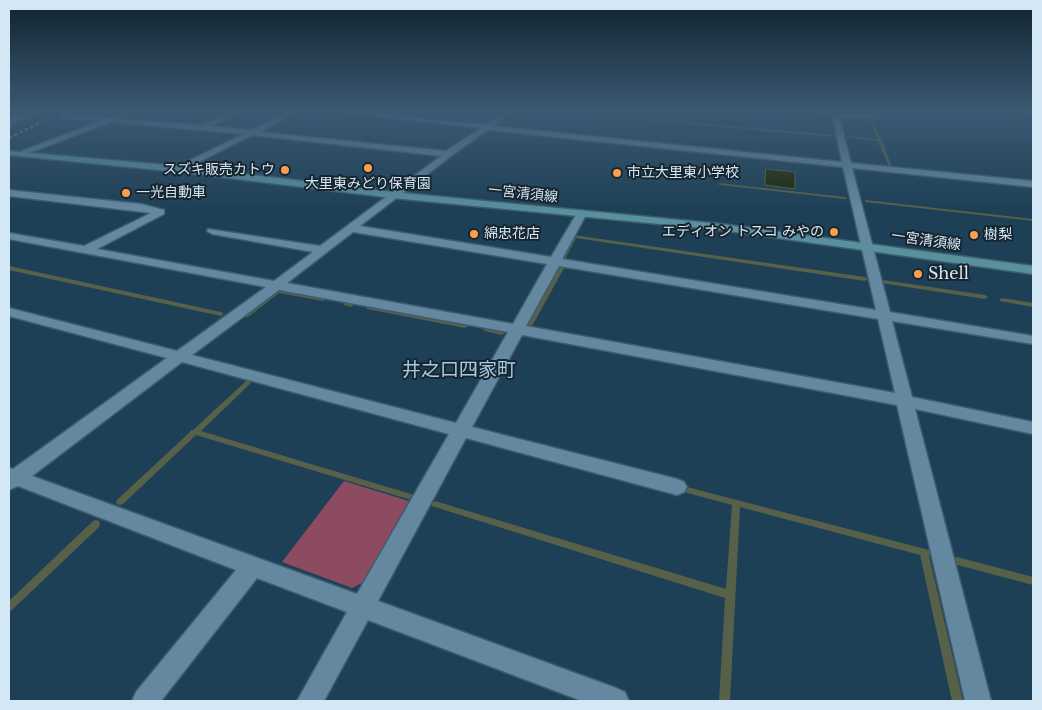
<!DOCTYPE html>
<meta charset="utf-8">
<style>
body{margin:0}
#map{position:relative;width:1042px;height:710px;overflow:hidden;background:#1e4056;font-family:"Libre Baskerville",serif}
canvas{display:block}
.frame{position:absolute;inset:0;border:10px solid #d4e7f4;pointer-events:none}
</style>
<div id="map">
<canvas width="1042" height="710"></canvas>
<div class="frame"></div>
</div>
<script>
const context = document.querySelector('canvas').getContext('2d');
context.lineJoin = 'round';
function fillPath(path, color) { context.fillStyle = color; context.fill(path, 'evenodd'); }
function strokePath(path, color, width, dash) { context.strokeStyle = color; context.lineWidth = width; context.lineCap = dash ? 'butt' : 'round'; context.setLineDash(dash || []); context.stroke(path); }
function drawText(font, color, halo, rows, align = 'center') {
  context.font = font + ' "Libre Baskerville","Noto Sans JP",serif'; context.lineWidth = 4; context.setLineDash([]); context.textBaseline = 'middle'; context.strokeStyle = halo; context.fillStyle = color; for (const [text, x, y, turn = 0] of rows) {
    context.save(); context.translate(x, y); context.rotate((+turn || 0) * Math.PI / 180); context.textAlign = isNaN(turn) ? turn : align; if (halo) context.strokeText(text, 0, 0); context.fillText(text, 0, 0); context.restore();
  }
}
const green = new Path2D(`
 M344 481 412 502 364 582 352 588 282 562Z`);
const water = new Path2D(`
 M766 169 795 172V189L765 185Z`);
const stream = new Path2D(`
 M318 111H332L456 125 454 126Z
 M792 111H795V112L794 113Z
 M800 111 826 113 827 114 826 115 801 113Z
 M599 114 833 135 835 136 833 137 598 116Z
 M863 116 871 118 882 140 892 168 889 167 878 141 844 137 846 136 877 139 869 119 862 118Z
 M719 183 845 197 847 198 845 199 720 185H719Z
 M865 200 1033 219V221L866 202H865Z
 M573 235 865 277 868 279 865 281 576 238 565 259 563 260H561V259Z
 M9 266 221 312 224 314 221 316 9 270Z
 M561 266 564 268 531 328 530 329H526L525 328 558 268Z
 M883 280 985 295 988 297 985 299 881 283 880 282Z
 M278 289 323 297 326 299 323 301 279 293 248 317H244L243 316 244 315Z
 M1002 298 1033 303V307L1000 301 999 300Z
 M346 302 353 304 354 305 351 307 344 305 343 304Z
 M369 306 465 324 468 326 465 328 367 309 366 308Z
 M486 328 504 332 505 333 502 335 484 331 483 330Z
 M246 381H250L251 383 201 431 411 494 414 495 415 497 414 499 411 500 196 435 123 504 120 505 117 504 116 502 117 500 190 432 191 430H193Z
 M683 486 929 550 931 553 929 556 963 701H952L920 555 740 507 730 701H719L725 598 435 507 432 506 431 504 432 502 435 501 726 589 732 505 680 491 679 489 680 487Z
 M96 520 99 521 100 524 99 527 12 610 9 612V601L93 521Z
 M957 557 1033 577V585L954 564 952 561 954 558Z`);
const street = new Path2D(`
 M26 111H35L9 124V119Z
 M127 111H138L120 119 201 125 223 115 197 111H241L211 126 252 130 289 111H298L260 132 446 151 481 128 333 111C383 111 433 122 483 124 494 125 502 111 514 111L493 126 842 162 832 115 805 111 871 115 870 111H877L879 117 875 119 839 116 851 163 1033 181V187L852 168 890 312 1033 336V344L892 321 912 397 1033 422V434L915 409 991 701H965L897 405 522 335 472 427 677 479 684 482 687 487 684 492 677 495 466 438 378 601 616 688 625 692 629 701H582L368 620 324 701H297L347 612 257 578 161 701H132L136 692 236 570 18 486 9 490V468L13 469 167 358 9 316V308L177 351 266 287 9 239V233L84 246 151 213 9 196V190L141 204 164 210V214L97 249 274 281 313 252 212 234 207 231 208 229 320 246 441 156 252 135 179 172 175 169 176 167 244 134 111 122 21 156 14 154 100 121 62 118 60 115 110 118ZM488 130 843 167 876 310 562 259 587 213 582 210 577 213 551 257 360 226 451 156ZM353 232 547 264 513 324 287 283ZM559 266 878 319 895 393 526 326ZM279 290 508 332 456 423 192 355ZM182 362 449 434 357 594 32 476Z
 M1020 111H1033V114Z`);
const secondary = new Path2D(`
 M9 151 179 166 393 192 721 224 1033 266V274L721 230 393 198 179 172 9 155Z`);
const rail = new Path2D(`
 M9 126 40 111
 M9 138 63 111`);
const markers = [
 [368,168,5,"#fa9f4f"],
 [285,170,5,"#fa9f4f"],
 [617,173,5,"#fa9f4f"],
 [126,193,5,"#fa9f4f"],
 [834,232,5,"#fa9f4f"],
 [474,234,5,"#fa9f4f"],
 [974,235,5,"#fa9f4f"],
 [918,274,5,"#fa9f4f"]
];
const farPoinames = [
 ["スズキ販売カトウ",275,170,"right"],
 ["市立大里東小学校",627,173],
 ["大里東みどり保育園",368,184,"center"],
 ["一光自動車",136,193],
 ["エディオン トスコ みやの",824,232,"right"],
 ["綿忠花店",484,234],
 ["樹梨",984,235]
];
const farStreetnames = [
 ["一宮清須線",523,194,6],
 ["一宮清須線",926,241,8]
];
const poiNames = [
 ["Shell",928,274]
];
const quarterNames = [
 ["井之口四家町",459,371]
];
fillPath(green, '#8d4b62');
fillPath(water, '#212800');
strokePath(water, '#576149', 1);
fillPath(stream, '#576149');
strokePath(street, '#3e5c6f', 3);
strokePath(secondary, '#3e5c6f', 3);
fillPath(street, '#6588a1');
fillPath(secondary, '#58909c');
strokePath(rail, '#8da6b6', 2, [3, 3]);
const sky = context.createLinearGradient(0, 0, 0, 211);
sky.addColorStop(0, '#10232f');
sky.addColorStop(0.53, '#3b5973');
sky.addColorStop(1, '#3b597300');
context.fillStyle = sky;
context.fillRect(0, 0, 1042, 211);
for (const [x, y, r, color] of markers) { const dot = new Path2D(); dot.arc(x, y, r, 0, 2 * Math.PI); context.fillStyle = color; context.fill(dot); strokePath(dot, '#17252f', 2); }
drawText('14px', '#d4e7f4', '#17252f', farPoinames, 'left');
drawText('14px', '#d4e7f4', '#17252f', farStreetnames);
drawText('16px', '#d4e7f4', '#17252f', poiNames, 'left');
drawText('19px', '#a4cae5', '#17252f', quarterNames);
</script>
